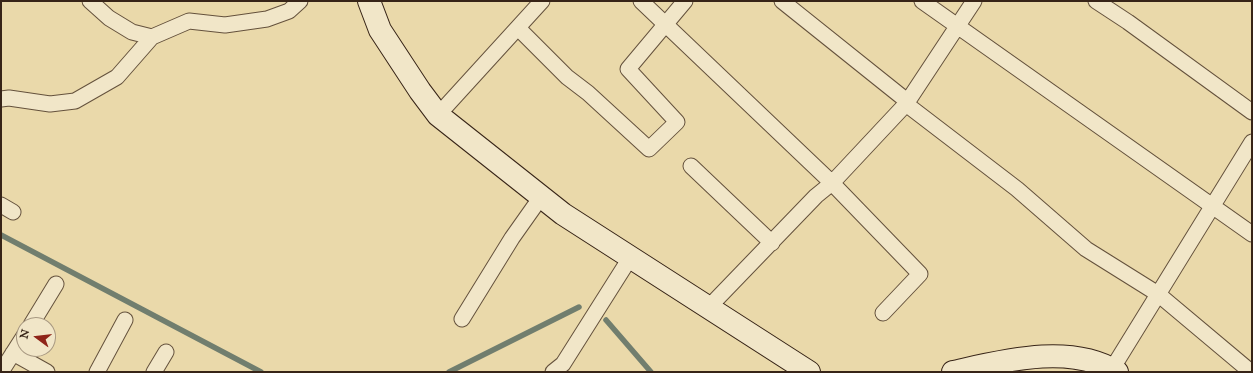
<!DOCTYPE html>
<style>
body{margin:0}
#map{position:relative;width:1253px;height:373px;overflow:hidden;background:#ead9aa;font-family:"IM FELL Great Primer",serif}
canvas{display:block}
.frame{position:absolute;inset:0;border:2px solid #372417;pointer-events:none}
.north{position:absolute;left:16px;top:317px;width:40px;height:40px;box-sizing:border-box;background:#f1e6c8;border:1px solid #a79881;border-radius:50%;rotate:285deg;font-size:11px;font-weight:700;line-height:16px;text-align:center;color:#372417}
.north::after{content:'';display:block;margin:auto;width:14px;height:18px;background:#8f2418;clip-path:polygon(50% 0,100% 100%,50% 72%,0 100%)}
</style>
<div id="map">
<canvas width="1253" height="373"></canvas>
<div class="frame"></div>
<div class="north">N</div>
</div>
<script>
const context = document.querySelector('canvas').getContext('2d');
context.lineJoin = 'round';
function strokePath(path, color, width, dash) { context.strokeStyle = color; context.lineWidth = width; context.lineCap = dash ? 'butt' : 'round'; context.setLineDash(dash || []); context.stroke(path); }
const stream = new Path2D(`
 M1 235 261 372
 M606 320 651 372
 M449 372 579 307`);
const street = new Path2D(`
 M90 1 109 18 132 32 152 37 189 21 225 25 267 19 289 11 300 1
 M641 1 832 183 920 274 883 313
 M782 1 907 101
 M922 1 1252 234
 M1096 1 1128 22 1252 112
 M518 28 567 77 588 93 649 149 677 122 628 69 685 1
 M1 99 9 98 50 104 75 101 117 77 152 37
 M906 104 1017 189 1086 249 1158 294 1251 372
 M438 115 542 1
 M691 166 772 243
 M1 205 13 212
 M708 308 816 196 832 183 906 104 974 1
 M462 319 512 238 541 197
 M31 325 56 284
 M13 353 47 372
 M1112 369 1252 142
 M1 372 24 336
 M97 372 125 320
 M154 372 166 352
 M553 372 563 364 630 258`);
const secondary = new Path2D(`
 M369 1 380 30 420 91 438 115 563 214 809 372
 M953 372C1003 361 1070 343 1117 372`);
strokePath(stream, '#717e6e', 5.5);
strokePath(street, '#64513c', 17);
strokePath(secondary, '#372417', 24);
strokePath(street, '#f1e6c8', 15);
strokePath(secondary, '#f1e6c8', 22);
</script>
